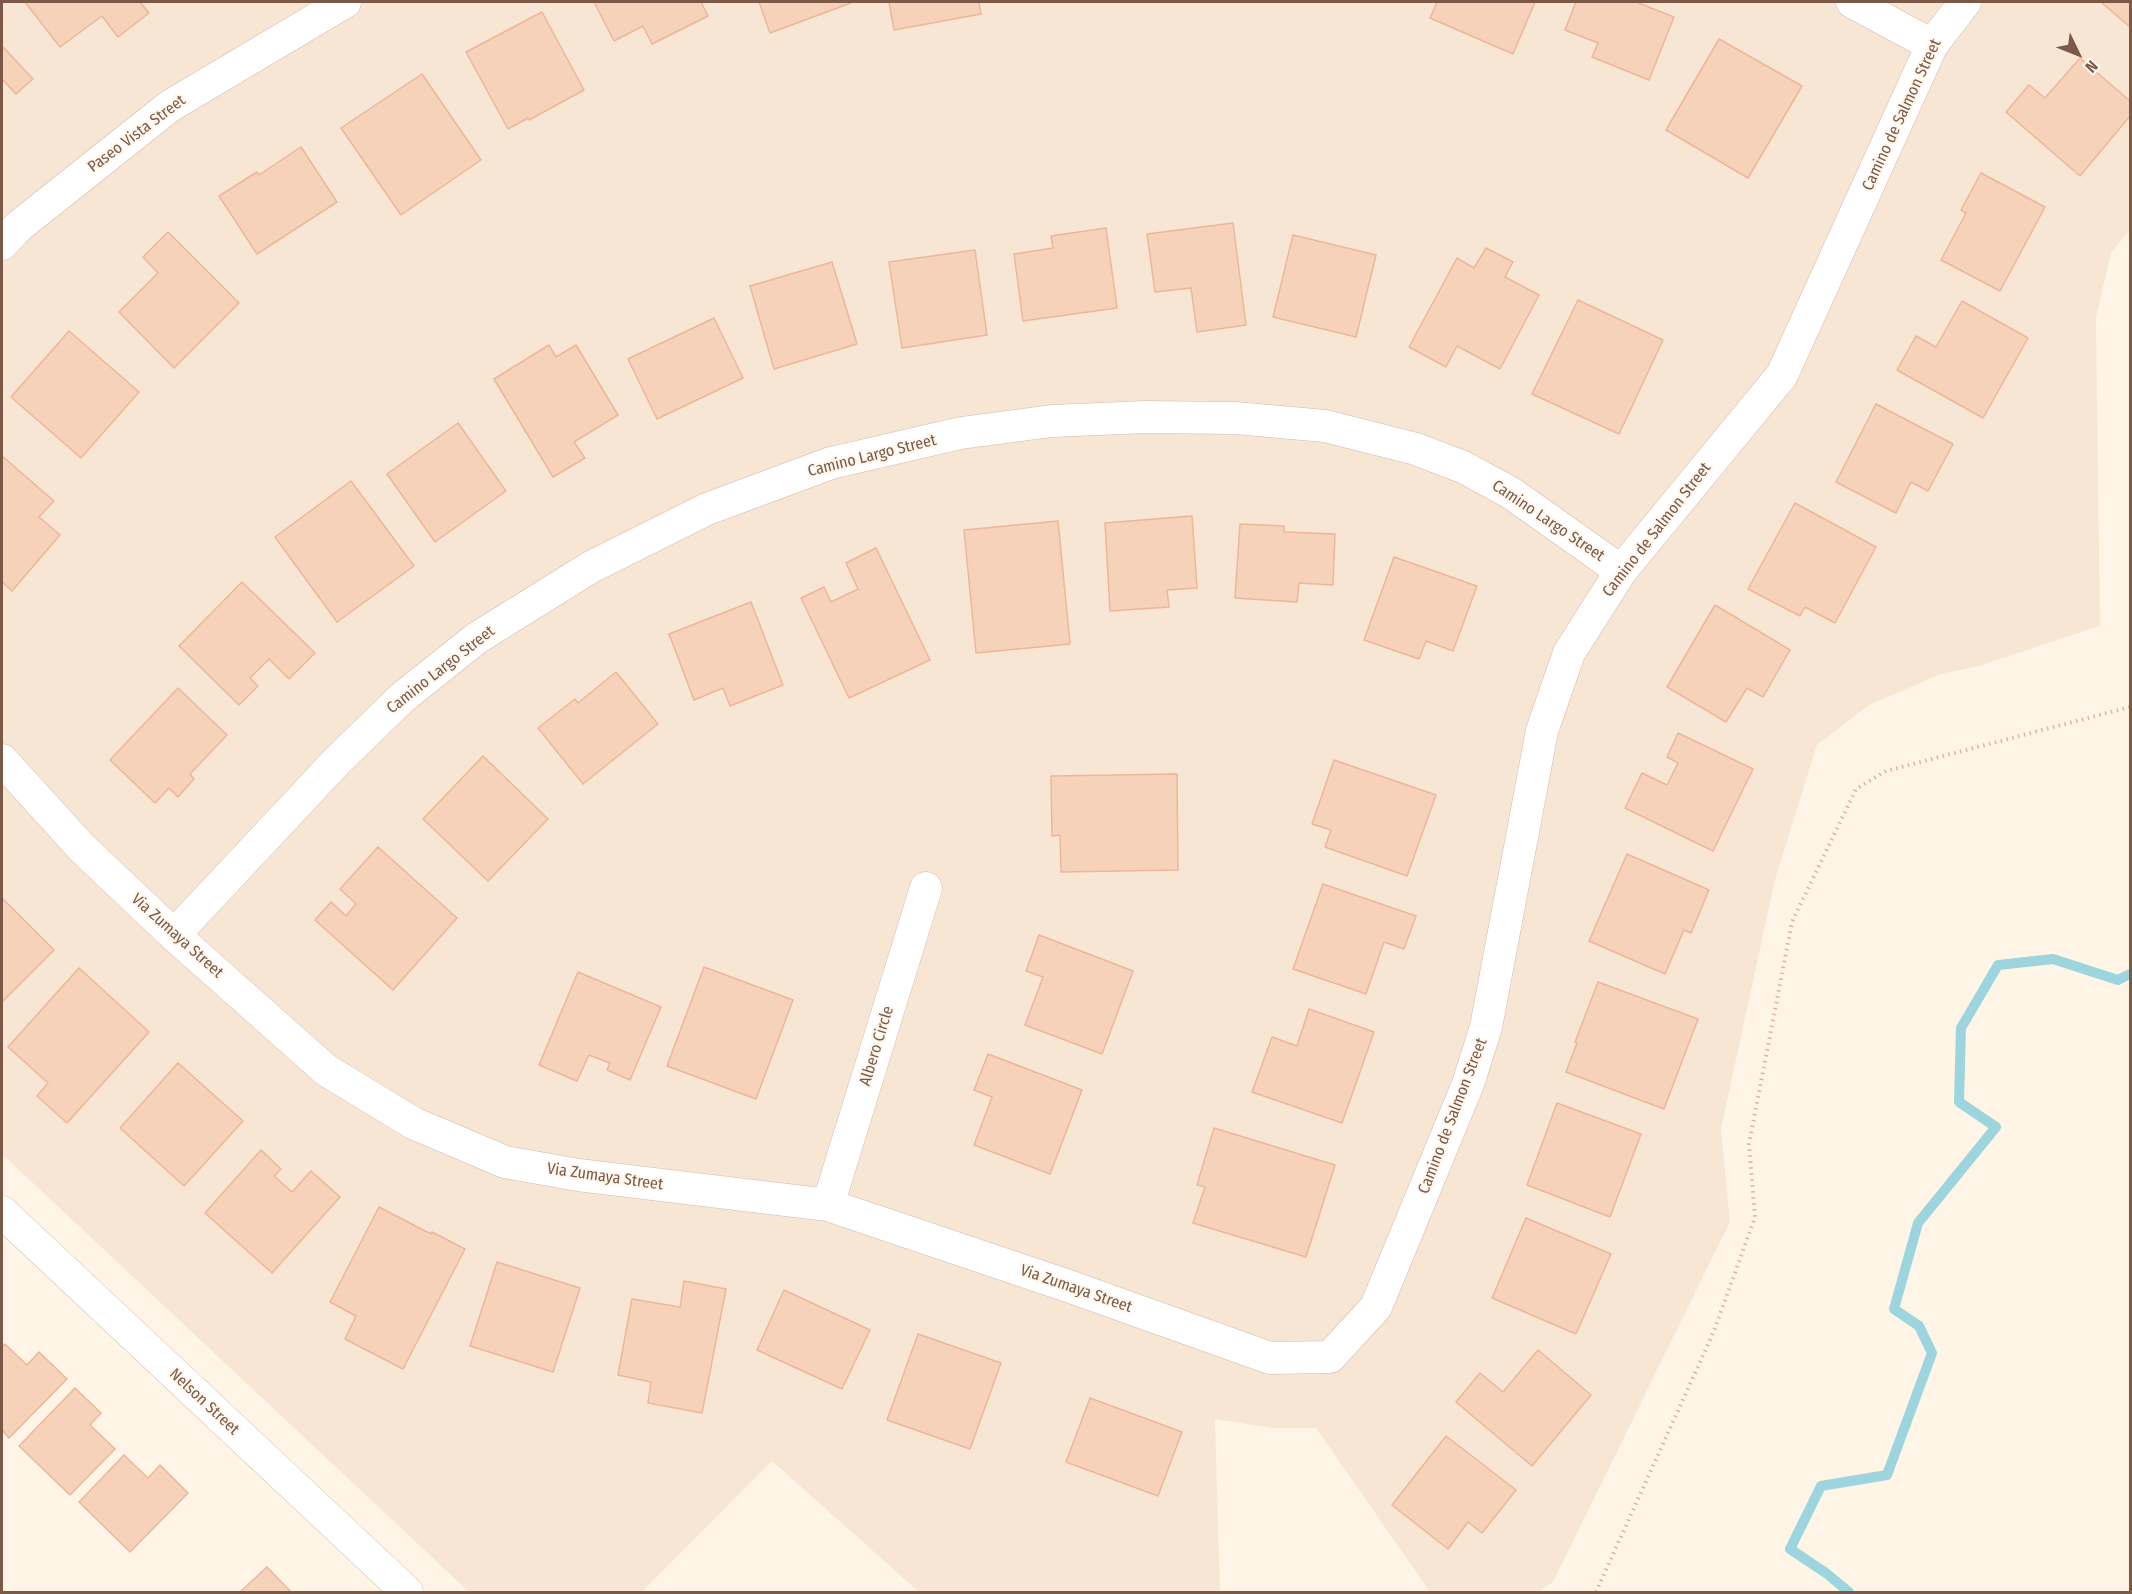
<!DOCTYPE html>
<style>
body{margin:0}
#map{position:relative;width:2132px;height:1594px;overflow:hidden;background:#fff5e6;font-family:"Fira Sans Condensed",sans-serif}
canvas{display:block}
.frame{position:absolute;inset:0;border:3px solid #7c5947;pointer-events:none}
.north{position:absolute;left:2048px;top:24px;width:60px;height:60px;-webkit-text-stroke:4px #fff8ef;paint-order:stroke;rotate:133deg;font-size:16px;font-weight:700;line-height:24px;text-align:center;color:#7c5947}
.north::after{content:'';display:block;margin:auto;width:21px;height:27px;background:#7c5947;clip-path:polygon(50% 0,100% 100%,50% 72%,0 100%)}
</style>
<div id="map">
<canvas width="2132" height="1594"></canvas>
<div class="frame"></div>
<div class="north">N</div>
</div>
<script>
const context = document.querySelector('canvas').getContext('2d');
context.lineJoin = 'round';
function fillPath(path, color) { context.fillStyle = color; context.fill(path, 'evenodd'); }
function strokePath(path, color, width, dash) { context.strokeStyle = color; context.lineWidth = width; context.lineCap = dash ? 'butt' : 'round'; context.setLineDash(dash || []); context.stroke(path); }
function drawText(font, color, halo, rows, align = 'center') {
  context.font = font + ' "Fira Sans Condensed",sans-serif'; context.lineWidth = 4.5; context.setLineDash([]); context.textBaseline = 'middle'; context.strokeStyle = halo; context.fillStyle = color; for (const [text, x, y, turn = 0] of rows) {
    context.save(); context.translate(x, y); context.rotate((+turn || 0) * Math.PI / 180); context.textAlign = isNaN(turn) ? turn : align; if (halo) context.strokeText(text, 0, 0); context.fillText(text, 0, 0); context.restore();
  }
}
const residential = new Path2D(`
 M2 2H2130V230L2111 253 2096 318 2100 626 1979 666 1941 674 1869 705 1817 745 1775 880 1721 1129 1730 1222 1553 1582 1538 1592H1430L1316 1428H1271L1215 1419 1220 1592H919L772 1461 642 1592H469L2 1154Z`);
const stream = new Path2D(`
 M1849 1592 1826 1573 1790 1549 1821 1486 1887 1475 1932 1353 1919 1326 1894 1309 1918 1223 1996 1127 1959 1102 1961 1028 1998 965 2053 959 2118 980 2130 974`);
const building = new Path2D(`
 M25 2H140L149 13 118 37 102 16 60 47Z
 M594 2H701L708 16 652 44 643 26 614 41Z
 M759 2H851V3L770 33Z
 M889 2H979L981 14 894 30Z
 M1437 2H1535L1513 54 1430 18Z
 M1576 2H1636L1674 17 1649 80 1592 57 1598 43 1565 30Z
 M2101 2H2130V27Z
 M542 12 584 90 529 120 528 118 508 129 466 52Z
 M1719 39 1802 86 1748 178 1666 130Z
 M2 46 33 79 16 94 3 80 2 82Z
 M2080 58 2130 101V116L2080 176 2006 112 2029 85 2045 98Z
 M422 74 481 160 401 215 341 128Z
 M301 147 337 202 257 254 219 196 257 172 259 175Z
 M1981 173 2045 207 2000 291 1941 260 1966 213 1961 210Z
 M1233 223 1246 325 1197 332 1191 288 1155 292 1147 234Z
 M1106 228 1117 308 1023 321 1014 254 1053 248 1051 236Z
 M168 232 239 303 174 368 119 312 158 273 143 257Z
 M1293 235 1376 255 1356 337 1273 317Z
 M1486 248 1513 262 1505 277 1539 295 1500 369 1457 346 1446 367 1409 347 1457 258 1474 268Z
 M975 250 987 335 902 348 889 262Z
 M832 262 857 344 774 369 750 286Z
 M1578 300 1663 340 1619 434 1532 394Z
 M1962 301 2028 338 1983 418 1897 370 1916 336 1936 347Z
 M714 318 743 378 657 419 628 359Z
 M69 331 139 392 81 458 11 397Z
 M549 345 556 357 576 345 618 415 574 442 585 458 553 477 494 379Z
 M1876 404 1953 444 1928 491 1911 482 1896 513 1836 482Z
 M458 423 506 491 435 542 387 474Z
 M2 456 54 501 39 517 60 535 12 591 2 582Z
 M351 481 414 566 337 622 275 537Z
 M1795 503 1876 547 1835 623 1805 607 1800 616 1748 589Z
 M1192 516 1197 588 1167 590 1169 607 1110 611 1105 523Z
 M1058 521 1070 644 976 653 964 530Z
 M1240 524 1284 526V532L1335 534 1333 585 1299 583 1297 602 1235 598Z
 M876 548 930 660 849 698 801 598 824 587 831 602 858 589 846 563Z
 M1394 557 1477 586 1453 651 1426 641 1419 659 1364 640Z
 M242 582 315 653 289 679 269 659 250 678 258 686 239 705 179 646Z
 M751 602 783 685 730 706 723 688 694 700 669 634Z
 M1715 605 1790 650 1763 697 1747 688 1726 722 1667 687Z
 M616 672 658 724 583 784 538 728 575 699 578 703Z
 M178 688 227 735 190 774 194 779 178 797 169 788 155 803 110 760Z
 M1678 733 1753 769 1713 851 1625 808 1642 773 1667 785 1678 763 1667 757Z
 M483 756 548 819 488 881 423 819Z
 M1334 760 1436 795 1407 876 1325 847 1331 830 1312 824Z
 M1177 774 1178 870 1061 872 1060 835 1052 836 1051 776Z
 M378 847 457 918 393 990 315 920 331 902 346 916 356 904 340 889Z
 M1627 854 1709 890 1691 933 1684 930 1665 974 1589 941Z
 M1323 884 1416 916 1404 949 1384 942 1366 994 1293 969Z
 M2 898 54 950 2 1002Z
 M1039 935 1133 971 1102 1054 1025 1025 1043 977 1026 971Z
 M704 967 793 1000 756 1099 667 1066Z
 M79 968 149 1032 67 1123 37 1096 48 1083 8 1047Z
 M578 972 661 1007 630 1080 607 1070 610 1063 589 1055 577 1081 539 1065Z
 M1598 982 1698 1019 1664 1109 1566 1072 1577 1043 1575 1042Z
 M1309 1009 1374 1032 1342 1123 1252 1092 1272 1037 1297 1046Z
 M988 1054 1082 1090 1050 1174 974 1145 992 1097 974 1090Z
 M178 1063 243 1121 184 1186 120 1128Z
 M1557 1103 1641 1134 1610 1217 1527 1185Z
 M1214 1128 1335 1165 1306 1257 1193 1223 1205 1187 1197 1185Z
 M261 1150 281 1169 274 1176 292 1192 311 1171 340 1197 272 1273 205 1213Z
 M379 1207 431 1234 432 1232 465 1249 403 1369 345 1339 356 1316 330 1302Z
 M1526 1218 1611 1254 1576 1334 1492 1298Z
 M497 1262 580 1288 553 1372 470 1346Z
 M684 1281 726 1289 702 1413 648 1403 651 1382 618 1375 632 1299 680 1307Z
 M784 1290 870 1330 842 1389 757 1350Z
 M918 1334 1001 1363 970 1449 887 1420Z
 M5 1344 27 1365 39 1352 67 1379 9 1438 2 1430V1347Z
 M1538 1350 1591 1395 1532 1466 1456 1402 1480 1373 1503 1392Z
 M75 1388 101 1413 90 1425 115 1449 70 1495 19 1446Z
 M1090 1398 1182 1432 1158 1496 1066 1462Z
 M1446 1436 1516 1490 1482 1533 1468 1522 1448 1549 1392 1505Z
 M124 1455 148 1478 160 1465 188 1493 130 1552 79 1502Z
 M267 1567 291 1592H240Z`);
const path = new Path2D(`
 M1596 1592 1714 1331 1755 1217 1749 1144 1792 922 1856 789 1886 771 2130 707`);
const street = new Path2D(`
 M1852 2 1932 45
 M2 244 19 226 170 106 345 2
 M2 760 83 849 174 935 326 1070 413 1123 505 1162 578 1175 828 1205 1071 1287 1270 1358 1330 1357 1376 1307 1468 1084 1486 1027 1542 731 1569 653 1621 571 1782 375 1932 45 1965 2
 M174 935 337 761 403 697 477 638 591 567 707 509 831 463 961 433 1052 421 1145 417 1235 418 1325 426 1416 449 1463 467 1511 493 1621 571
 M828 1205 926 888
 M2 1212 407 1592`);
const streetNames = [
 ["Camino de Salmon Street",1902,115,-65],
 ["Paseo Vista Street",137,134,-37],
 ["Camino Largo Street",872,456,-14],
 ["Camino Largo Street",1548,521,34],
 ["Camino de Salmon Street",1657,530,-52],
 ["Camino Largo Street",441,670,-38],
 ["Via Zumaya Street",177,936,42],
 ["Albero Circle",877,1046,-73],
 ["Camino de Salmon Street",1453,1116,-69],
 ["Via Zumaya Street",605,1177,8],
 ["Via Zumaya Street",1076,1289,19],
 ["Nelson Street",204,1402,43]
];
fillPath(residential, '#f7e6d4');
strokePath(stream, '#9dd5de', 10);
fillPath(building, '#f7d2bb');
strokePath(building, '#ecb799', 1.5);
strokePath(street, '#d3bbaa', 33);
strokePath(path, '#ddb59d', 4, [1.5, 4.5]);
strokePath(street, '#fff', 32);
drawText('16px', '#7c5947', '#fff8ef', streetNames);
</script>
